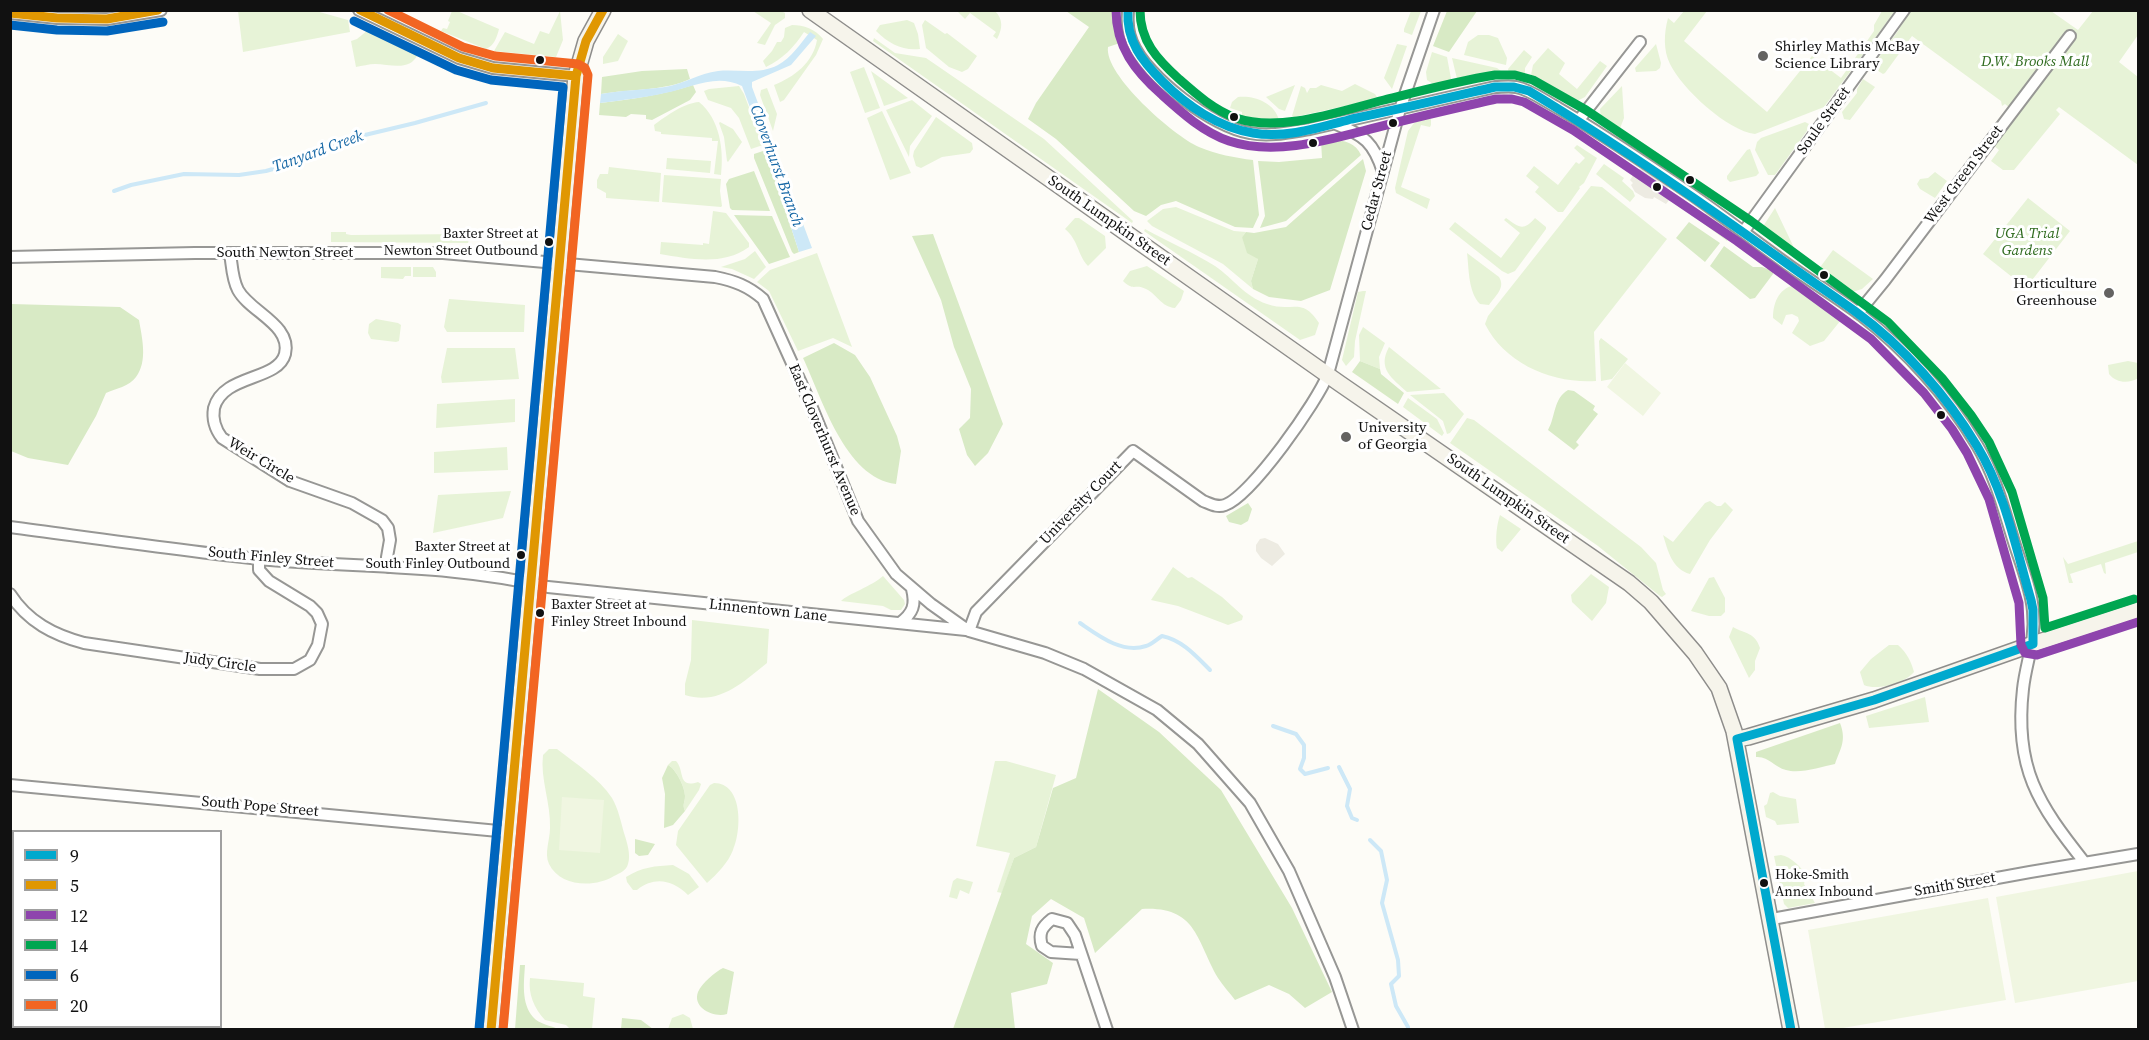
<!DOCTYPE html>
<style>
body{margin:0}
#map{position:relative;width:2149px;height:1040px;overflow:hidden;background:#fdfcf7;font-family:"Source Serif 4",serif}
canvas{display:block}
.frame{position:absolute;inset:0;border:12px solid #111;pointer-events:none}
.legend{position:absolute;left:12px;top:830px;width:210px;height:198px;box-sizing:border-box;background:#fff;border:2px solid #a0a0a0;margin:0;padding:8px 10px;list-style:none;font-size:18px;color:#111}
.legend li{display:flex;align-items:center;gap:12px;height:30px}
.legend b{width:30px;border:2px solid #a0a0a0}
</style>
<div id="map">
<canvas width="2149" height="1040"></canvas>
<div class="frame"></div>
<ul class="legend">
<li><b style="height:8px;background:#00a9ce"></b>9</li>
<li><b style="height:8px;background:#e09702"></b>5</li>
<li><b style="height:8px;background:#8e44ad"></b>12</li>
<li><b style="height:8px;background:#00a651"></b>14</li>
<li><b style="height:8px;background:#0065bd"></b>6</li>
<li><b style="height:8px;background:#f26522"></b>20</li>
</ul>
</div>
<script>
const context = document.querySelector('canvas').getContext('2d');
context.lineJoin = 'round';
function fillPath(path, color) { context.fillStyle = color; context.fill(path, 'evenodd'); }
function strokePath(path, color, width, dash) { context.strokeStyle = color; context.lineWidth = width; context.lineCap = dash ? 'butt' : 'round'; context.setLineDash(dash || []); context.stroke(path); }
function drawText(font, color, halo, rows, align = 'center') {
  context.font = font + ' "Source Serif 4",serif'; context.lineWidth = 6; context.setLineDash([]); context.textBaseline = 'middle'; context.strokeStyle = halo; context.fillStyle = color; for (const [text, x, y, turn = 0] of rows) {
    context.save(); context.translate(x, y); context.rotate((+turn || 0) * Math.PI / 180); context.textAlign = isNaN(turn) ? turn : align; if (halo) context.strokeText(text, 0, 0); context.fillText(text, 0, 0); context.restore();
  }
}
const green = new Path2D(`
 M238 11H316L348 20 350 32 243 52Z
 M452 11H457L499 29C497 37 494 46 486 49L441 31 443 28 447 29 450 22 448 21Z
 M560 11 563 40 556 57 494 51 505 32 534 44 540 31 549 34Z
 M753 11H781L785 13V18L775 25 765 45 757 43 771 23Z
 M957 11H995C1003 19 1003 28 997 39L993 36 996 32 970 13 965 19Z
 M1411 11H1421L1412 35 1404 32V29Z
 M1684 11H1707L1684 41 1767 112 1812 56 1841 78 1874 31V25L1882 11H1895L1824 107 1755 134C1728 131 1682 89 1670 64 1663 50 1664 33 1668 18L1674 23Z
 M1905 11H2051L2078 30 2093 11H2138V35L2119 62 2138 77V165L2059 107 2056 110 2060 114 2014 170H2003L1991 161 1999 150 1987 140 2010 108 2005 104 2002 106 2001 101 1912 36 1885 73 1883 74 1872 67 1900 28 1895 24Z
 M907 20 914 23 918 34 920 49C903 51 889 44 876 31L880 25Z
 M925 20 945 34 947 33 977 56 968 69 962 72 949 67 926 48 922 25Z
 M792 25C804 25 815 29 823 39L816 55 784 100 780 102 774 85C794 77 813 63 817 40L804 32C794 47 783 59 766 67L763 61 772 51 777 42H781L784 37 785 28Z
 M368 30 412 50 418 54C410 72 390 64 375 64 369 64 362 66 356 67L351 41 357 39Z
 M618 34 628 41 618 61 603 64V57Z
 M1478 35H1489L1498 38 1507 58 1506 65 1464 55 1468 42Z
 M874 38 895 53 926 58 1044 139 1133 221 1132 223 873 41Z
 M1397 44 1407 46 1392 89 1384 78Z
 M1656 44 1661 63 1660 68 1656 71 1636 72 1635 68Z
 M1548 48 1565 63 1559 74 1577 89 1600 61 1607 66 1585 97 1575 102 1531 75 1533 65Z
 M1524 50 1532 57 1525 68V76L1509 73 1508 69Z
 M1432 52 1447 57 1452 84 1438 87 1427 80 1426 72Z
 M1452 58 1497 68 1501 71 1498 75 1458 83Z
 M864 67 880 108 865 113 850 72Z
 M871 71 908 98 884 106Z
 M1863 79 1875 87 1850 120 1844 119 1842 112 1857 93V89Z
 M1355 84 1375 94 1378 99 1294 117 1292 116 1301 86 1305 88 1307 93 1310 88H1316L1321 85 1342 91Z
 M1295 85 1285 111 1279 109 1266 97Z
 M739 86 744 94 763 145 751 149 739 118 731 108 708 100 704 91 709 89Z
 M1622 86 1624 118 1619 131 1601 119 1600 109Z
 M767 88 777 114 773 131 760 95 761 90Z
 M1504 94C1519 95 1530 99 1543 106L1544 110 1540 116C1515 99 1518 94 1486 100Z
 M1238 97C1254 95 1275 103 1279 120H1254L1242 117V112L1230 108 1232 102Z
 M912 100 932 116 910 146 909 157 886 110Z
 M699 102C720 119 724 150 721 175L714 174 718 141H712V138L661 134V132L655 131 654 125C666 116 684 103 699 102Z
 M882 111 911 173 890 180 867 118Z
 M936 117 972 143 973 149 970 153 942 157 921 168 916 166 913 156 914 151Z
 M1421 119H1431V125L1430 127 1421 125 1401 187 1430 199 1427 209 1396 193 1395 188 1408 131 1414 123Z
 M720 122 733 129 742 142 728 162 727 161 724 137 719 123Z
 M1805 122 1809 124V128L1775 175H1768L1755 150 1757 142 1761 138Z
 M1577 145 1597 158 1584 183 1579 187 1580 188 1563 212H1558L1535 192 1539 187 1526 176 1534 166 1558 185 1576 162 1579 164 1585 158 1574 148Z
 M1750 149 1759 173 1756 176 1730 182 1727 179V176L1747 150Z
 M667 158 711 161 710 173 666 169Z
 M1604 164 1624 178 1622 181 1633 191 1635 196 1630 202 1596 174Z
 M609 167 661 173 659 202 606 198V193L597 188V180L600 174H608Z
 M1935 172 1947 181 1935 198 1920 189 1917 184 1920 179 1928 178Z
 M664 175 721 179 720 191 722 206 721 207 662 202Z
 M1591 186 1602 187 1667 239 1594 332 1596 381C1553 384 1505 364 1485 324L1488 316Z
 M2028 198 2070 231 2026 288 1983 254Z
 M1176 207 1234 231 1246 232 1242 237 1258 259 1251 281 1253 289 1223 264 1152 226 1147 221 1163 209Z
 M1775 208 1798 256 1762 228Z
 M713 211 726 213 749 243V247C723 266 690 259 660 254L661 242 703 245V243L709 244Z
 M1706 213 1733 233 1727 241 1700 221Z
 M1075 218H1079L1105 236 1106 248 1088 266C1077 254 1079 241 1065 229Z
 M1506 218C1519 227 1523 232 1535 218L1546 227V229L1515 271 1508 274 1502 271 1449 229 1455 222 1501 258 1520 233 1504 220Z
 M1145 229C1168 242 1193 252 1215 266 1234 279 1244 296 1267 304 1292 313 1302 296 1319 323L1315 335 1300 340 1144 231Z
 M331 232H346V234L351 235 469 234H470L468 243 331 242Z
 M1833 250 1873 279 1862 289 1849 293 1818 270Z
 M755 251 766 267 754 279 732 269 721 267 745 259Z
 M817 253 852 347 833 338 798 351 769 291 757 282 770 270Z
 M1467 253 1499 277C1506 288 1495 296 1489 305L1480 304C1468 292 1469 269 1467 253Z
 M1147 266 1184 291 1181 300 1175 308C1161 307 1157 294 1146 289 1135 283 1134 292 1123 281L1130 271Z
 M381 267H411V276H405L403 279 381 278Z
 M413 267H433L436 272V277H413Z
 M1794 285 1841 320 1824 341 1810 346 1792 333 1799 321 1798 317 1792 314 1786 315 1782 325 1773 318C1773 304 1778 289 1794 285Z
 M1363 291H1366L1355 341 1354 357 1346 366 1342 360 1358 292Z
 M449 299 525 305 524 332H447L444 327Z
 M376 319 398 323 401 325 399 341 396 342 371 339 368 333 369 324Z
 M1363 327 1385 343 1379 357 1380 369 1360 361 1359 335Z
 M1601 338 1628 359 1612 379 1601 381 1599 341Z
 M1389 347 1441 389 1407 392C1392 378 1377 369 1389 347Z
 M447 348H515L519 379 442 383 441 377Z
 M2128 361 2138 363V378C2129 384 2116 383 2109 374L2108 365Z
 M1444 393 1464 414 1450 433 1447 434 1443 421 1410 395Z
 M1408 398 1437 419 1444 433 1442 436 1403 407Z
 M515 399V422L436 428 437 404Z
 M1467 418 1474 420 1641 547 1656 563 1663 590 1666 594 1662 597 1660 596 1598 546 1450 443Z
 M507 447 508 470 434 473V452Z
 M511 491 503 518 433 533 438 495Z
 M1710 501 1717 506H1721L1725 502 1733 510 1710 540 1690 574C1672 569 1668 551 1663 535L1673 542 1705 503Z
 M1500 515 1521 529 1502 552 1497 548C1495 540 1497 523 1500 515Z
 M2138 541V552L2105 563 2106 574 2104 573 2101 564 2070 574 2073 583H2069L2063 557 2068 564Z
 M1173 567 1188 578 1192 577 1222 597 1243 616 1242 620 1228 625 1178 606 1151 600Z
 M1591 574 1609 587 1606 603 1592 621 1572 602 1571 595Z
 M883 576 904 600 905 604 901 610H891L883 606 841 601C848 594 872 586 883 576Z
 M1714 577 1725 598V612L1721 616H1709L1691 611 1709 578Z
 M692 620 769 629 767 663C743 682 719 706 685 695V684L691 660Z
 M1733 627C1745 634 1755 632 1760 648L1755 661V670L1749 678 1729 637Z
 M1889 645H1898C1907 653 1911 661 1914 672 1905 683 1877 691 1864 685L1860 672 1871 659Z
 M1925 697 1929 722 1869 728 1866 716Z
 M549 749H557C576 764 599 778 612 798 618 808 621 822 624 833 627 842 631 855 628 864 626 871 620 873 614 876 595 888 560 887 549 864 544 853 550 840 550 828 551 803 540 779 543 755Z
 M672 761H676C685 770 677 789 698 782L701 784 699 790 685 811C682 804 685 803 685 796 685 787 676 769 668 765Z
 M995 761H1006L1056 775 1036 847 1014 858 1002 893 997 892 1010 853 976 846Z
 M714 783C743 783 742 830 733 850 728 863 717 874 707 883L676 845 678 831 710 785Z
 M1773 792 1780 796 1796 799 1799 823 1777 825 1775 821 1766 817 1764 806 1767 804 1770 793Z
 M1781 855C1791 857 1802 867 1806 876L1804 884 1815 903 1788 908 1784 904 1774 856Z
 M673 865 689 874 699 887 688 895C672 880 655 876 637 890H633L627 882 626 877C642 867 655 866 673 865Z
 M957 878 973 882 969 894 960 890 957 899 949 897 953 881Z
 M530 978 584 983 583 996 595 998 592 1029H570L566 1025 545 1020C534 1008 528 994 530 978Z
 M683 1014 690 1018 693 1029H668L672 1018Z`);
const forest = new Path2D(`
 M1066 11H1116L1120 43 1108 47C1104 75 1174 136 1199 147 1216 154 1235 158 1253 160L1259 215 1253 228 1235 227 1176 201 1161 205 1146 216 1134 211 1056 139 1028 119 1036 103 1089 27Z
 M1447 11H1477L1449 52 1433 46Z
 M687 69 690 79C665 91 629 89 601 94L602 77 642 71Z
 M693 85 696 92 690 100 652 120 646 119V115L631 114 626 117 599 115 600 103C632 99 663 95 693 85Z
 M1333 139C1345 141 1356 143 1361 155L1286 221 1260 228 1265 216 1258 161 1279 162 1322 158 1321 141Z
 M766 150 799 252 794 254 792 252 754 158V154Z
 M1363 159 1366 171 1330 290 1301 301 1269 297 1253 289 1251 281 1258 259 1247 253 1242 237 1246 232 1254 233 1286 227Z
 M754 171 770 211 732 210 730 208 726 184 729 179Z
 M734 215 772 216 790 257 769 264Z
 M1689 222 1720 243 1705 262 1676 238Z
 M933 234 1003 424 988 453 975 466 967 455 959 429 970 418 971 389 954 347 941 300 912 236Z
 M1724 246 1753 267H1762L1773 271V274L1755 298 1750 299 1710 266Z
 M11 304 120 307 139 320C142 338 148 361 136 377 130 386 115 389 106 393L96 416 68 465 28 458 11 451Z
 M834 343 855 355 870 377 897 436 901 451 896 484C845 478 822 398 803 358Z
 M1360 361 1380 369 1381 374 1404 393 1398 404 1352 372Z
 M1568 390 1574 391 1595 406 1593 410 1598 414 1576 442 1579 445 1574 450 1548 430C1556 416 1553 399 1568 390Z
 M1248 503 1252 509 1248 521 1241 525 1229 522 1226 516Z
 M1098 689 1159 732 1221 790 1292 908 1332 992 1305 1008 1289 994 1269 985 1235 1000C1230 993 1223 986 1218 978 1196 940 1197 906 1142 909L1095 953 1084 918 1051 899 1032 916 1026 944 1053 963 1047 984 1011 993 1015 1029H953L1014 858 1036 847 1053 788 1076 778Z
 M1840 723C1847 741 1840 749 1835 764 1821 767 1800 774 1786 770 1774 767 1769 756 1756 757V752Z
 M668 765C676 769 685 787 685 796 685 803 682 804 685 811L673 825 664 828 665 794 662 778Z
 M635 839 655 844 648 855 639 856 635 853Z
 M520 965H525C524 982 521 1003 533 1017 539 1024 551 1026 559 1029H515Z
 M723 968 734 972 727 1014C714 1018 692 1008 698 992 702 983 715 972 723 968Z
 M622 1018 641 1020 653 1029H621Z`);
const pitch = new Path2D(`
 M1625 363 1661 393 1643 416 1607 387Z
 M562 797 604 800 600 853 559 850Z
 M2138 871V981L2015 1003 1996 897Z
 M1988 898 2006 1000 1837 1029H1825L1808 930Z`);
const plaza = new Path2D(`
 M1639 169H1643L1665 184 1668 187 1664 195 1670 199 1666 204 1654 197 1653 199 1645 198 1635 192 1631 185 1633 183 1630 180 1636 171Z
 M1265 538 1278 544 1285 554 1272 566 1261 558 1256 551V545L1260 539Z`);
const water = new Path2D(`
 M810 32 816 36 791 65 752 82V87L812 248 799 252 766 150 742 86C715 73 692 88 665 93 644 98 622 100 600 103L601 94C622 90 644 90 665 87 684 84 699 73 718 71 738 69 759 75 778 65 791 58 801 43 810 32Z`);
const stream = new Path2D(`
 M114 191 131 185 184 174 239 175 266 171 301 161 344 140 415 123 486 103
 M1080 623C1099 636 1122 654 1146 646 1151 645 1157 639 1162 636 1182 640 1196 656 1210 670
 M1273 726 1296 734 1304 745V758L1300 769 1305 774 1328 768
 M1339 767 1350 789 1347 806 1352 818 1357 820
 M1370 840 1381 851 1387 880 1382 903 1398 960 1399 976 1391 984 1396 1006 1408 1027V1030`);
const street = new Path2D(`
 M359 10 459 58 493 68 576 76
 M1128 10C1127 21 1128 33 1132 42 1146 77 1214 128 1250 133 1270 137 1291 132 1310 129L1495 87C1501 87 1509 86 1516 87 1531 90 1545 101 1558 108 1603 134 1645 163 1688 192 1723 216 1756 242 1791 267 1814 283 1838 298 1861 315 1906 350 1948 396 1977 445 1995 475 2003 507 2013 539 2020 562 2031 587 2033 611 2036 642 2026 661 2023 689 2014 768 2038 804 2085 863
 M10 13 57 18 107 19 161 10
 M1579 120 1640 42
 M1336 124C1364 135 1374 143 1383 172
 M1744 231 1904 10
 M230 253C232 265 232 279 238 290 250 312 292 325 285 354 278 381 223 374 214 408 212 420 215 429 222 438L290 481 352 503 382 520 388 528 390 540 387 557 388 567
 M10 257 195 253H443L715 277C735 281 748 286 763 299L810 403 858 521 896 574 931 604 969 631 1045 653 1084 669 1157 710 1198 744 1250 803 1289 871 1335 977 1353 1030
 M1858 313 1885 280 2070 36
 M10 527C93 538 176 550 259 559 355 568 453 564 548 587L966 630
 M10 594C28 622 54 635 84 643L260 669H294L310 660 318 645 322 624 317 613 310 606 269 581 259 570V559
 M900 623C913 613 916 605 912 589
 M969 631 976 612 1133 451 1203 501C1211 504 1217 508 1225 505 1251 496 1318 401 1328 374L1400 109 1434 10
 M10 785 509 832
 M1772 919 2030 872 2138 854
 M1081 954 1051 952 1042 946C1038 933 1042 927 1052 919L1067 923 1075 935 1107 1030
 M10 1028 23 1030`);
const secondary = new Path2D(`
 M810 10 1339 383 1629 583 1651 602 1695 653 1719 688 1734 731 1791 1030
 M1737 739 1748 737 1874 700 2033 644 2138 610
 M491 1030 576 76 586 41 603 10`);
const bus1 = new Path2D(`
 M1128 10C1126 41 1142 61 1163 82 1186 105 1219 128 1253 133 1285 139 1321 127 1352 119 1400 109 1447 98 1495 87H1514L1529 91C1619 145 1704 204 1789 265 1811 281 1834 296 1856 312 1904 347 1947 396 1977 446 2005 492 2016 549 2031 600L2033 610V644L1874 700 1737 739 1791 1030`);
const bus2 = new Path2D(`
 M360 10 459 58 493 68 576 76
 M10 13 57 18 107 19 158 10
 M491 1030 576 76 586 41 603 10`);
const bus3 = new Path2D(`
 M1116 10C1116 47 1135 71 1162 95 1182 113 1203 132 1229 141 1280 158 1340 136 1390 124 1425 115 1461 107 1496 99H1512L1524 102 1573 130 1737 241 1871 339 1924 393 1952 429 1967 453 1989 499 2019 603 2021 645 2025 653 2037 655 2138 622`);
const bus4 = new Path2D(`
 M1140 10C1140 41 1157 59 1179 79 1196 94 1214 110 1236 118 1280 133 1340 111 1384 100 1420 91 1458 81 1495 75H1515L1533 80 1586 110 1751 221 1888 322 1942 378 1971 415 1989 442 2012 492 2043 598 2045 628 2134 599`);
const bus5 = new Path2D(`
 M354 21 456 70 491 80 563 87 479 1029
 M10 25 57 30 107 31 163 22`);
const bus6 = new Path2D(`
 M388 10 463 47 495 56 578 64 585 68 588 75 503 1030`);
const markers = [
 [1763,56,6,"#646362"],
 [540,60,5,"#111"],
 [1234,117,5,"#111"],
 [1393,123,5,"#111"],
 [1313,143,5,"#111"],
 [1690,180,5,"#111"],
 [1657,187,5,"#111"],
 [549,242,5,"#111"],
 [1824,275,5,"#111"],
 [2109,293,6,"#646362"],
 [1941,415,5,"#111"],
 [1346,437,6,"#646362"],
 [521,555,5,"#111"],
 [540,613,5,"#111"],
 [1764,883,5,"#111"]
];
const busNames = [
 ["Baxter Street at",538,234],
 ["Newton Street Outbound",538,251],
 ["Baxter Street at",510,547],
 ["South Finley Outbound",510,564],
 ["Baxter Street at",551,605,"left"],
 ["Finley Street Inbound",551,622,"left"],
 ["Hoke-Smith",1775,875,"left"],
 ["Annex Inbound",1775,892,"left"]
];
const poiNames = [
 ["Shirley Mathis McBay",1775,47],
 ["Science Library",1775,64],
 ["Horticulture",2097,284,"right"],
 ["Greenhouse",2097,301,"right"],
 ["University",1358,428],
 ["of Georgia",1358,445]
];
const parkNames = [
 ["D.W. Brooks Mall",2035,62],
 ["UGA Trial",2027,234],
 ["Gardens",2027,251]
];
const streetNames = [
 ["Soule Street",1824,121,-54],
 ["West Green Street",1964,175,-53],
 ["Cedar Street",1377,191,-75],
 ["South Lumpkin Street",1109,221,35],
 ["South Newton Street",285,253],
 ["East Cloverhurst Avenue",824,440,67],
 ["Weir Circle",261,461,31],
 ["South Lumpkin Street",1508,499,35],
 ["University Court",1081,503,-46],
 ["South Finley Street",271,558,5],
 ["Linnentown Lane",768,611,6],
 ["Judy Circle",220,663,8],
 ["South Pope Street",260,807,5],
 ["Smith Street",1955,885,-10]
];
const waterNames = [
 ["Tanyard Creek",318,152,-20],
 ["Cloverhurst Branch",776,166,70]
];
fillPath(green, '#e7f3d7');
fillPath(forest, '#d8eac5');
fillPath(pitch, '#f0f6e1');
fillPath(plaza, '#edebe2');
fillPath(water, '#cde8f7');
strokePath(stream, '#cde8f7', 4);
strokePath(street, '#979795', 14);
strokePath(secondary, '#8e8d8b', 18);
strokePath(street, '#fffffe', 10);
strokePath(secondary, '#f6f4eb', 15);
strokePath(bus1, '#00a9ce', 9);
strokePath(bus2, '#e09702', 9);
strokePath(bus3, '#8e44ad', 9);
strokePath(bus4, '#00a651', 9);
strokePath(bus5, '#0065bd', 9);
strokePath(bus6, '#f26522', 9);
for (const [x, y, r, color] of markers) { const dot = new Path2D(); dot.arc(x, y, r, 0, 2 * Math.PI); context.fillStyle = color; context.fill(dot); strokePath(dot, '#fff', 2); }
drawText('14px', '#111', '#fff', busNames, 'right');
drawText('15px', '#111', '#fff', poiNames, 'left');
drawText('italic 15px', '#2f6b1f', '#fff', parkNames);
drawText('15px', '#111', '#fff', streetNames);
drawText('italic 16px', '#1768a6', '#fff', waterNames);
</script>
